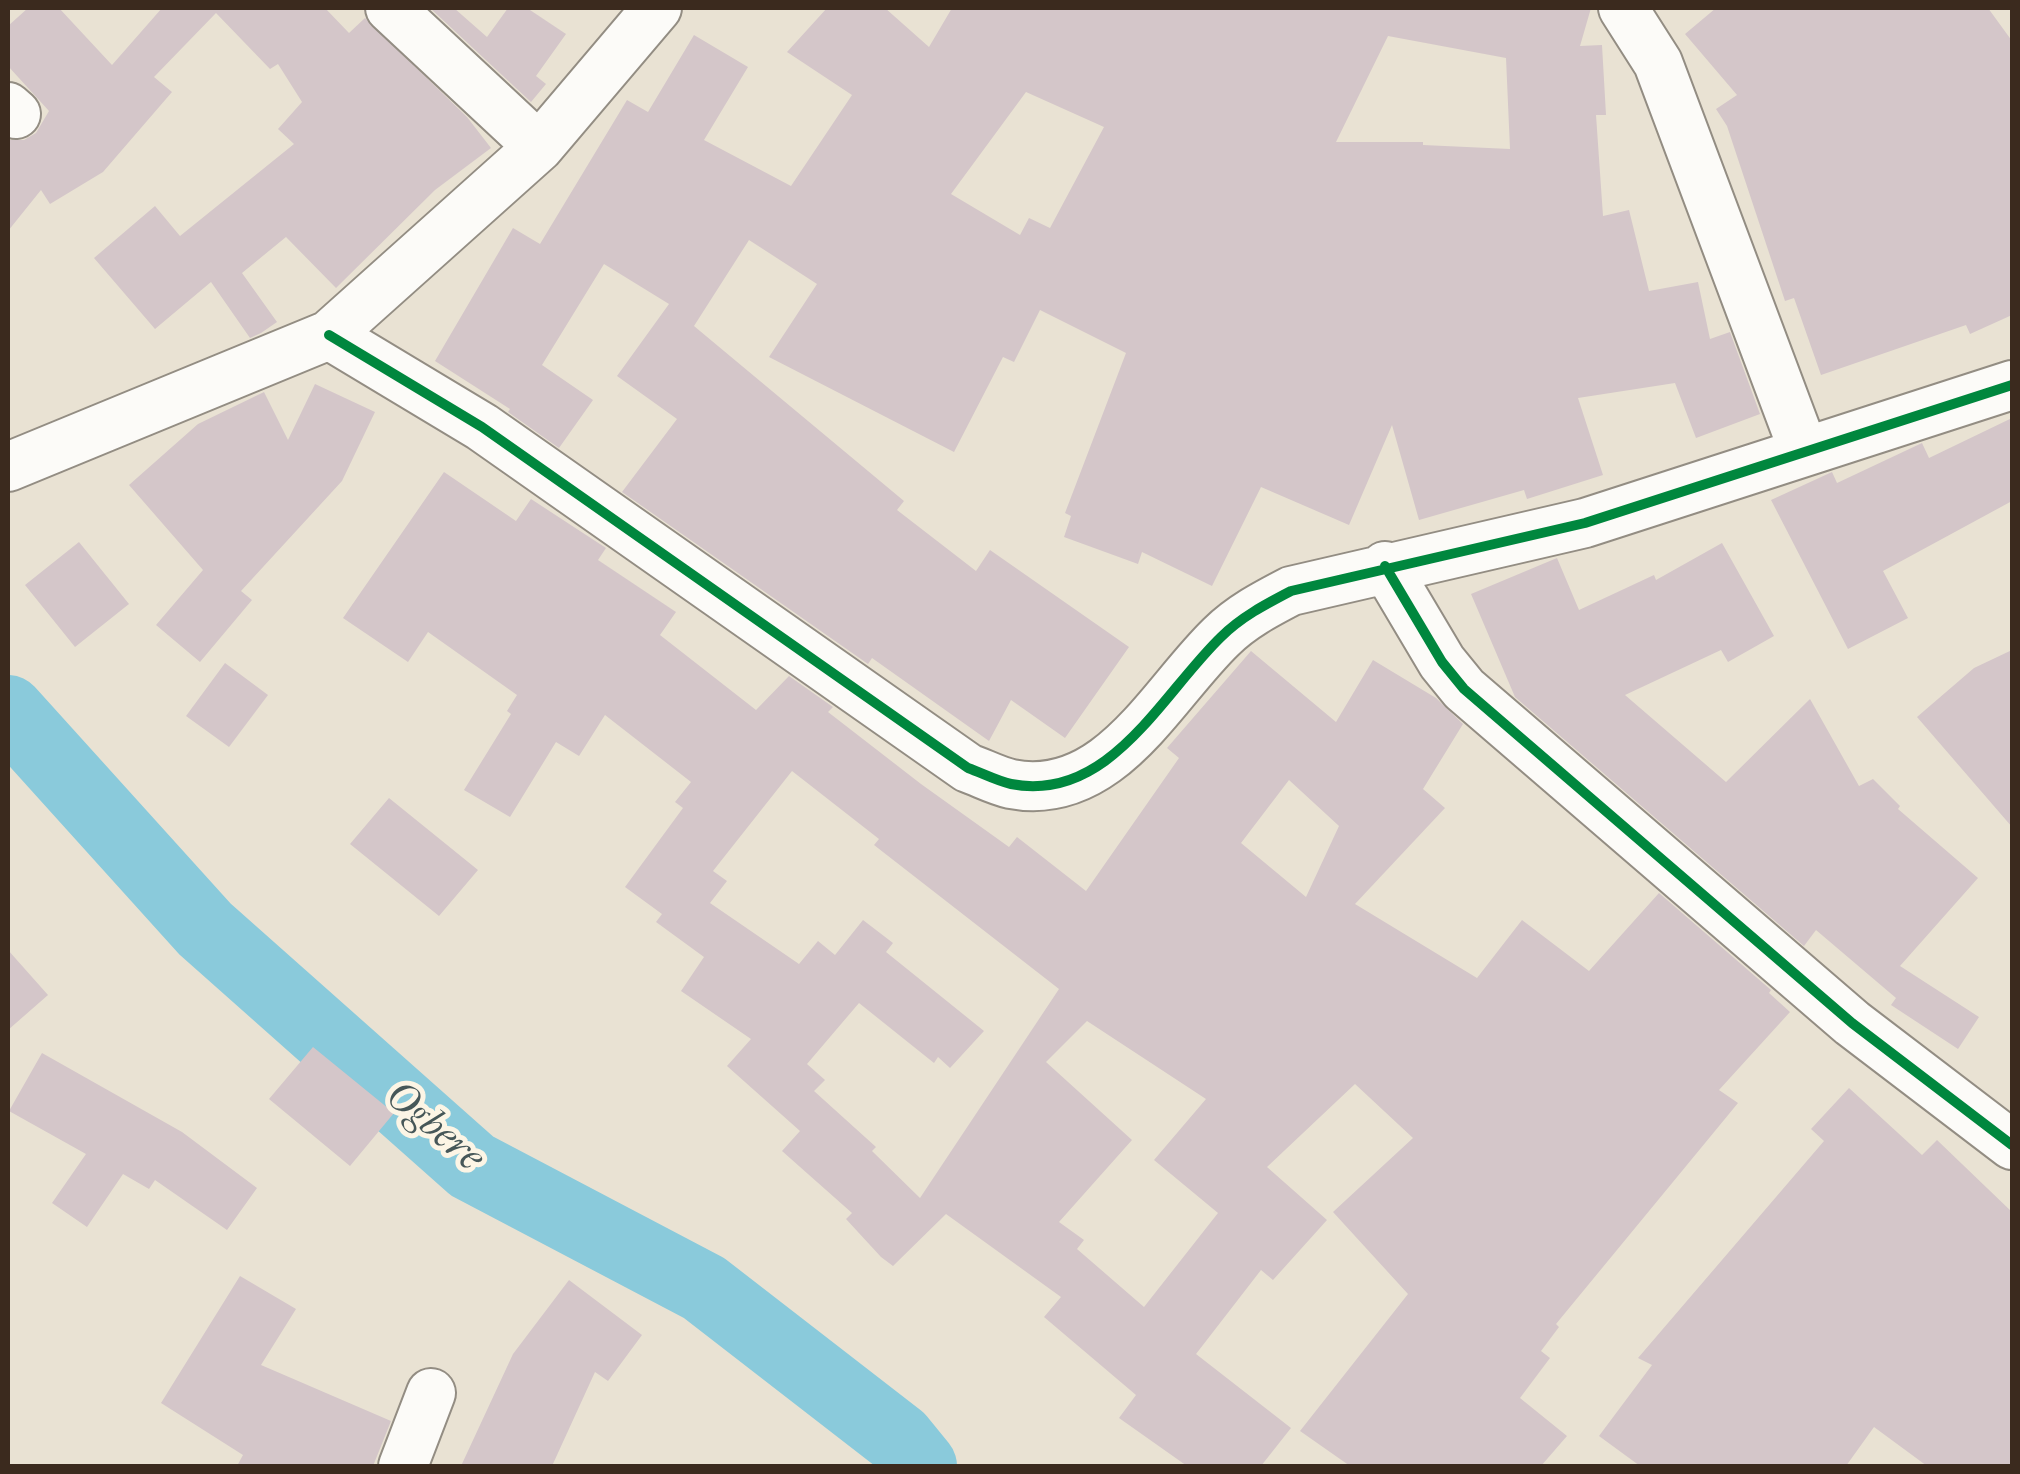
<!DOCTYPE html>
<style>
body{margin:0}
#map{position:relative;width:2020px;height:1474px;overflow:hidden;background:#e9e2d3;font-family:"IM FELL French Canon",serif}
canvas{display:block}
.frame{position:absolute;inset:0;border:10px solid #3b2a1e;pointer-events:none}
</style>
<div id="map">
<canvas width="2020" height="1474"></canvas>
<div class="frame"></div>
</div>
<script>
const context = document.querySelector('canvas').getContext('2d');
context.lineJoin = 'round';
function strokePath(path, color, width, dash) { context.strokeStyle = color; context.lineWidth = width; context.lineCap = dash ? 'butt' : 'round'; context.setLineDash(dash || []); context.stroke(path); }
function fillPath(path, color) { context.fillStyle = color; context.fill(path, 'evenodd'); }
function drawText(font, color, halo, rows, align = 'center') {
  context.font = font + ' "IM FELL French Canon",serif'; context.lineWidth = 10; context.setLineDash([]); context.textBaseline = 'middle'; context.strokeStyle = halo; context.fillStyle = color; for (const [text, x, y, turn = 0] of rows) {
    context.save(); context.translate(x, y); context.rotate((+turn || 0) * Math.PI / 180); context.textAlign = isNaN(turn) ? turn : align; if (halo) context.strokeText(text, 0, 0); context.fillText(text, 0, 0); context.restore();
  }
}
const river = new Path2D(`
 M8 711 205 929 472 1166 704 1288 899 1439 921 1466`);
const building = new Path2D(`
 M28 8H59L112 65 162 8H325L349 33 365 18 467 117 491 148 435 190 336 288 286 237 242 273 277 322 261 333 250 338 211 282 155 329 94 258 155 206 180 236 294 144 278 129 302 102 278 64 270 69 216 13 154 77 172 92 103 172 50 204 41 190 8 231V140H24L36 133 49 111 8 66V26Z
 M430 8H454L487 37 508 8H527L566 34 536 76 546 84 531 102Z
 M827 8H885L929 47 952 8H1591L1580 46 1602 45 1606 115H1596L1603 216 1629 210 1649 291 1698 282 1710 339 1730 332 1760 414 1696 438 1675 383 1578 398 1603 475 1527 499 1524 490 1419 520 1392 425 1349 525 1261 487 1212 586 1142 552 1138 564 1064 537 1071 516 1065 513 1126 353 1040 310 1014 362 1003 357 954 452 769 357 817 284 749 240 694 326 904 501 897 510 976 571 990 550 1129 647 1065 738 1011 700 989 741 872 658 868 664 622 492 677 419 617 376 669 304 604 264 542 365 593 400 559 448 508 412 510 409 435 361 513 228 540 244 627 100 648 112 694 35 748 67 704 140 791 186 852 95 787 52ZM1388 36 1506 58 1510 149 1423 145V142H1336ZM1026 92 1104 127 1050 228 1029 218 1020 235 951 194Z
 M1716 8H1988L2012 41V315L1970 334 1966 325 1821 375 1794 298 1785 301 1727 126 1716 109 1737 95 1685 34Z
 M315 384 375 412 342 481 241 591 252 600 200 662 156 625 203 570 129 485 198 424 264 392 288 440Z
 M2012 418V501L1883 571 1908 618 1848 649 1771 500 1832 472 1837 483 1922 443 1929 458Z
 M444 472 516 521 531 499 606 548 598 560 676 612 660 635 756 710 789 676 833 707 828 712 921 784 1009 847 1017 837 1086 891 1179 758 1167 748 1251 651 1336 722 1373 660 1436 698 1463 724 1423 789 1445 808 1355 904 1477 978 1522 920 1589 971 1659 893 1771 990 1769 993 1790 1012 1719 1090 1738 1103 1556 1324 1559 1327 1541 1351 1550 1358 1520 1398 1567 1436 1541 1466H1350L1300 1431 1408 1294 1333 1212 1413 1138 1355 1084 1267 1167 1327 1220 1273 1280 1261 1270 1196 1354 1291 1428 1261 1466H1187L1119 1418 1136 1395 1044 1317 1061 1297 946 1214 893 1266 881 1257 846 1219 852 1213 782 1151 800 1131 727 1066 751 1039 681 991 704 957 656 922 662 914 625 887 683 808 675 802 691 782 605 715 579 756 556 742 510 817 464 790 511 714 507 711 517 695 428 632 408 662 343 618ZM792 771 879 839 874 845 1059 989 920 1198 872 1151 876 1147 814 1091 825 1080 807 1064 859 1003 934 1063 938 1057 950 1068 984 1031 886 952 893 943 863 920 835 955 818 941 799 964 710 903 727 881 713 871ZM1289 780 1339 826 1306 897 1241 843ZM1087 1021 1206 1099 1154 1160 1218 1213 1144 1307 1077 1249 1084 1240 1059 1222 1132 1140 1046 1062Z
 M79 542 129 604 75 647 25 585Z
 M1722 543 1774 636 1728 662 1721 650 1625 695 1726 782 1810 699 1859 786 1873 779 1900 806 1898 809 1978 878 1900 966 1979 1017 1958 1049 1891 1005 1896 998 1816 930 1804 946 1515 697 1471 594 1557 558 1579 610 1654 575 1656 580Z
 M2012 650V827L1917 717 1974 668Z
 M225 663 268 695 229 747 186 716Z
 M389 798 478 870 439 916 350 844Z
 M8 950 48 995 8 1030Z
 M313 1047 394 1113 350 1166 269 1099Z
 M42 1053 182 1132 257 1188 227 1230 155 1180 149 1189 123 1174 87 1227 52 1203 86 1154 9 1111Z
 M1849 1088 1922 1155 1937 1140 2012 1212V1466H1927L1874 1427 1846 1466H1640L1599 1436 1652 1365 1638 1358 1824 1141 1811 1129Z
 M240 1276 296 1309 261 1365 391 1421 373 1466H237L243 1455 161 1403Z
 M569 1280 642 1335 608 1381 595 1372 552 1466H461L513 1354Z`);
const minor = new Path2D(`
 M390 8 539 147
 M1623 8 1658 63 1803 449
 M8 107 16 114
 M329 335 482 427 968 768C982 773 997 781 1011 784 1109 803 1161 695 1221 637 1241 617 1266 604 1291 591L1585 523 2012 385
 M8 467 329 335 539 147 657 8
 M1385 566 1442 662 1464 689 1852 1023 2012 1145
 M403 1466 431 1393`);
const cycleway = new Path2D(`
 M329 335 482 427 968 768C982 773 997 781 1011 784 1109 803 1161 695 1221 637 1241 617 1266 604 1291 591L1585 523 2012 385
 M1385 566 1442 662 1464 689 1852 1023 2012 1145`);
const waterNames = [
 ["Ogbere",433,1128,40]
];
strokePath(river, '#8acadb', 72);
fillPath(building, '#d4c6c9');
strokePath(minor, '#938d83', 52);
strokePath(minor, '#fcfbf8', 48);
strokePath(cycleway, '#00873e', 10);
drawText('italic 40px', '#465758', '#fcf5e5', waterNames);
</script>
